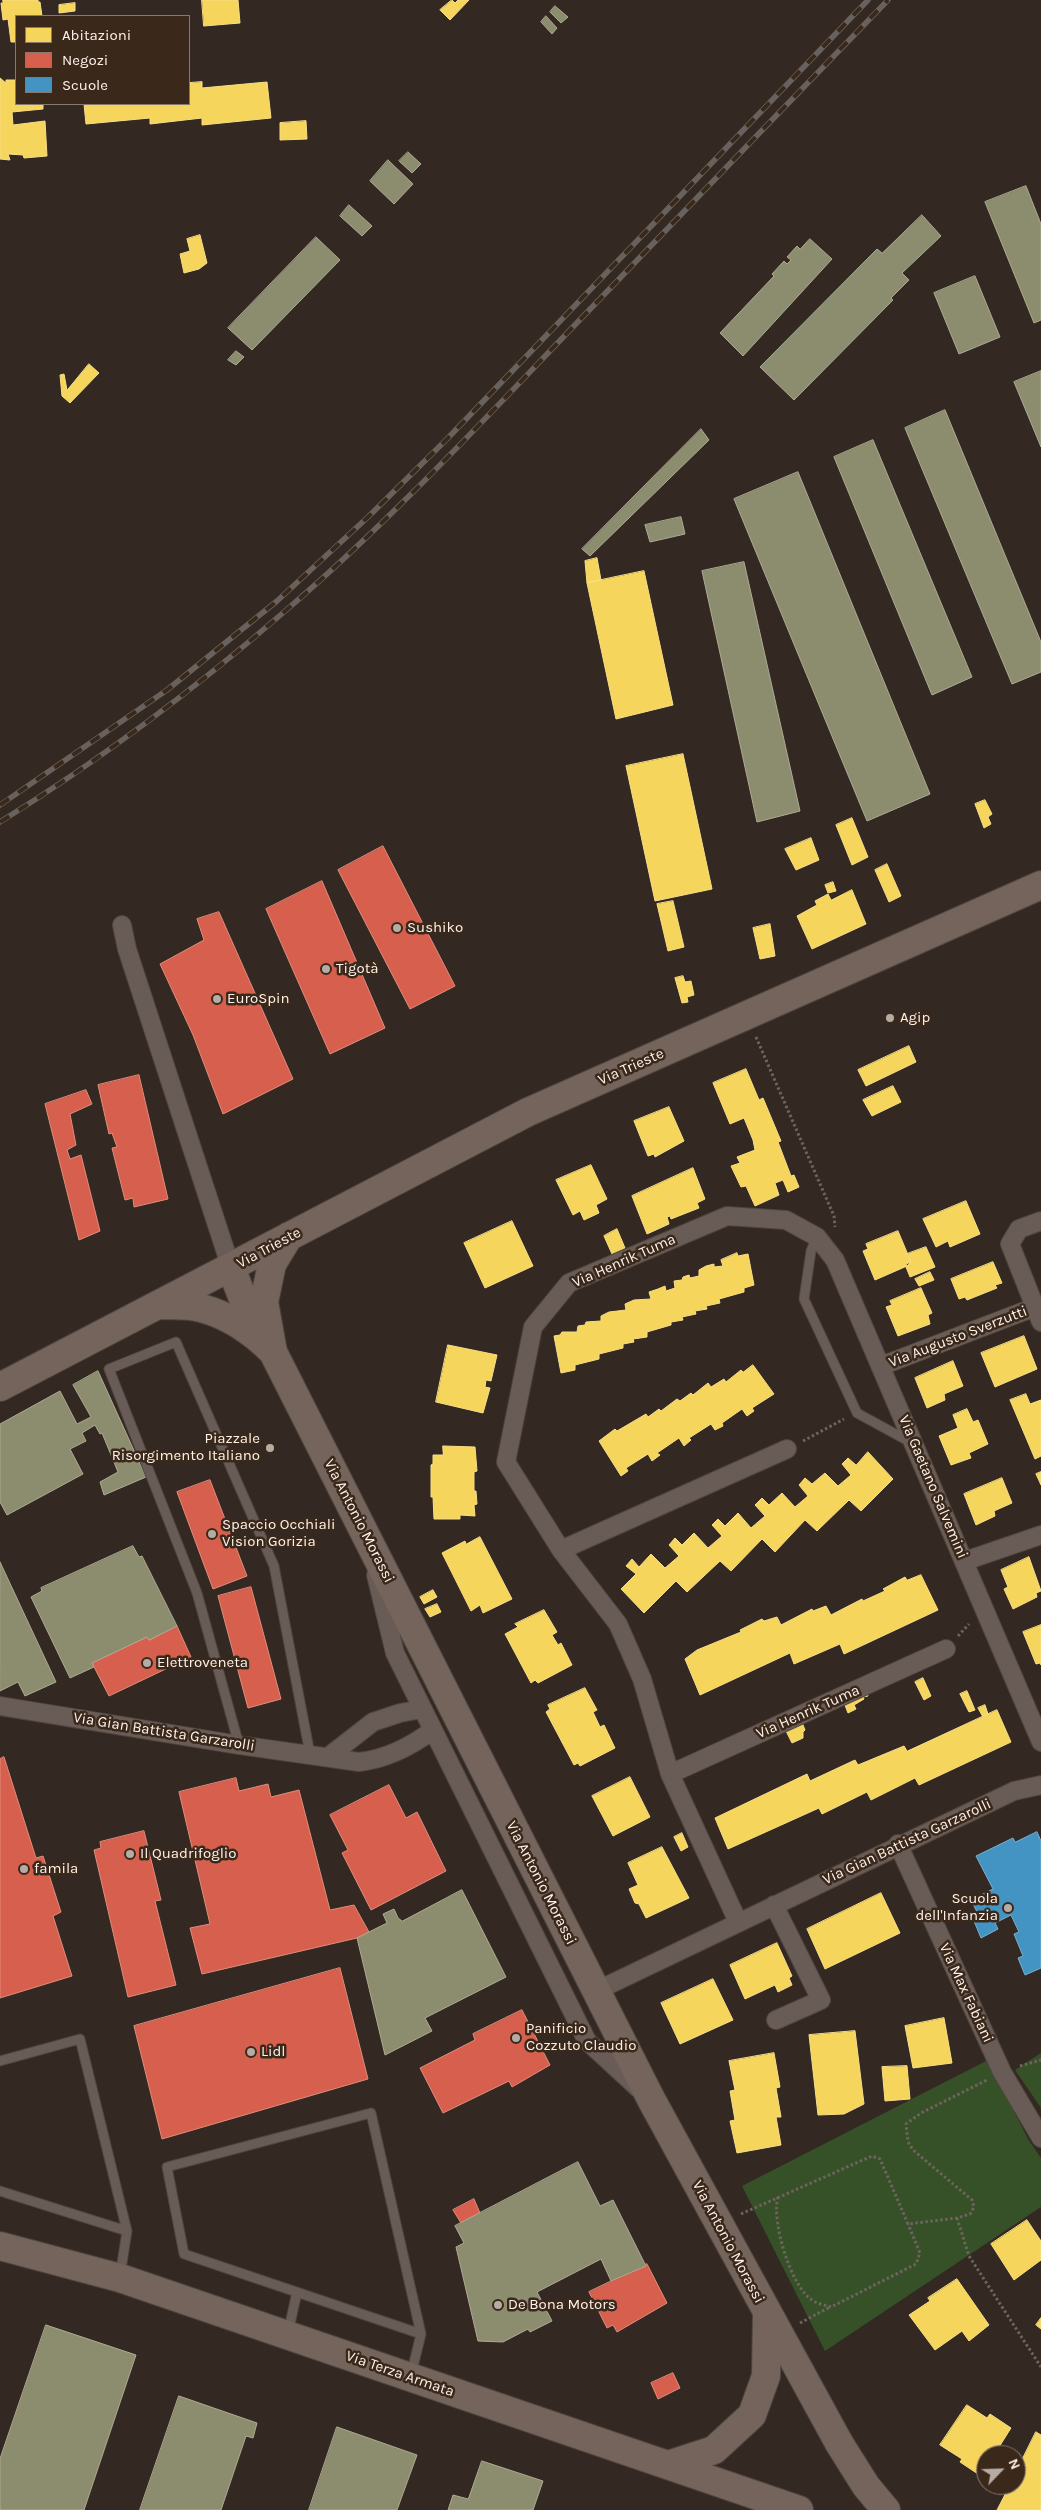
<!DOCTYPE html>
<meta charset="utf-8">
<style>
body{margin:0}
#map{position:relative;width:1041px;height:2510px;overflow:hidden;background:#332922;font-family:Karla,sans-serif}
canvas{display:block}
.legend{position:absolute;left:15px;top:15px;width:175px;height:90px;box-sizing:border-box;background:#3a281b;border:1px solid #88796e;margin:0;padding:6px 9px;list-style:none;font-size:15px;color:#fef2ea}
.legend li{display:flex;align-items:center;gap:10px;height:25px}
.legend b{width:25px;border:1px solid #88796e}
.north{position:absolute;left:976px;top:2445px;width:50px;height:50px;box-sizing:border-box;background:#3a281b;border:1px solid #88796e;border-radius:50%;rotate:66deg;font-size:14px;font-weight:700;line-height:20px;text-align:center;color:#fef2ea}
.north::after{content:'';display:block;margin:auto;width:18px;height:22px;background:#b7aca4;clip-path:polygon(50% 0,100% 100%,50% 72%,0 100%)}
</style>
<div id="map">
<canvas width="1041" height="2510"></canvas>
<ul class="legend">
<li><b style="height:14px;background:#f6d55c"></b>Abitazioni</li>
<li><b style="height:14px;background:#d6604d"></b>Negozi</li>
<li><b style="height:14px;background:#4393c3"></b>Scuole</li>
</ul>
<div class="north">N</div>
</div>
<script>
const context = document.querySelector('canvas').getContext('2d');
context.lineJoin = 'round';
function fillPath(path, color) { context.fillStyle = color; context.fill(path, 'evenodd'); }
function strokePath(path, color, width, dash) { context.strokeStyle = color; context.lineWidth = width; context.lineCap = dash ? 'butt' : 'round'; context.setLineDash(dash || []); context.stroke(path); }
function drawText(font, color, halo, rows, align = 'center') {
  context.font = font + ' Karla,sans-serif'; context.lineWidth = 5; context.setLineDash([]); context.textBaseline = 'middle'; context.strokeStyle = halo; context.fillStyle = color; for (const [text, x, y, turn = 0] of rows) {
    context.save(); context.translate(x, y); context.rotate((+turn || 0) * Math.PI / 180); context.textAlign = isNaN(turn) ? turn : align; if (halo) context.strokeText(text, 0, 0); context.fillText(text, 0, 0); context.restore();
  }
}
const green = new Path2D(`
 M1041 2053V2108L1015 2070Z
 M988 2060 1028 2139 1041 2158V2207L825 2351 742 2186Z`);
const homes = new Path2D(`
 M3 0H38V2H40L42 16H16V42H11L8 19 3 20 1 3H3Z
 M202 0H238L240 23 204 26Z
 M452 0 455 3 458 0H469L450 20 440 10Z
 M75 3V11L59 13V5Z
 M16 76V104H43V109L12 112 13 125 45 121 47 156 24 158 23 155 8 154 10 160 0 159V78L6 83V80H16Z
 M202 82V88L267 82 271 118 202 125V118L150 124V118L86 124 84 104H189V83Z
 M306 121 307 139 280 140V123Z
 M200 235 207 263 199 269 184 273 180 254 190 251 187 239Z
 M89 364 99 373 70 403 62 396 60 375 64 374 67 390Z
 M597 558 601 580 587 583 585 561Z
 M644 571 673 705 616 719 587 583Z
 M683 754 712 889 655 901 626 766Z
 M985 800 992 814 988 817 991 824 984 828 975 804Z
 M852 818 868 857 852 865 836 825Z
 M811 838 819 860 796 870 785 849Z
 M887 864 901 896 889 902 875 870Z
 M833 882 836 891 828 893 825 885Z
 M852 890 866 924 812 949 797 916 817 905 815 901 828 894 831 900Z
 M673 901 684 947 668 951 657 904Z
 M770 924 775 956 760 959 753 928Z
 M683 976 685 982 691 981 694 995 687 997 688 1002 682 1003 675 978Z
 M909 1046 916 1062 866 1086 858 1070Z
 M746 1069 759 1100 763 1098 781 1141 778 1142 791 1176 794 1175 799 1187 788 1192 783 1180 775 1183 779 1195 755 1206 746 1186 741 1187 731 1166 740 1163 737 1157 755 1150 753 1140 744 1118 730 1124 713 1083Z
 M893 1086 901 1102 872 1116 863 1100Z
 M669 1107 684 1141 655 1157 654 1154 648 1156 634 1121Z
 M591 1165 607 1199 596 1205 599 1213 584 1220 580 1211 573 1215 556 1180Z
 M693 1168 705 1199 697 1203 699 1208 671 1219 670 1216 667 1217 669 1224 647 1234 632 1196Z
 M966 1201 980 1234 950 1247 948 1241 936 1247 923 1219Z
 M512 1221 533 1266 485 1288 464 1243Z
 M617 1229 625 1248 612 1254 604 1236Z
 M898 1231 911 1262 906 1264 907 1266 875 1280 863 1251 868 1249 866 1244Z
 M926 1247 935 1267 910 1277 906 1267 911 1262 907 1254Z
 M737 1253 738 1256 748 1254 754 1285 744 1288V1292L719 1299 720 1303 706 1306 707 1309 695 1311 696 1314 682 1317 683 1320 671 1322V1325L647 1332V1337L633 1339 634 1342 623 1344V1348L599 1354V1359L575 1365V1370L561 1373 554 1336 560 1335 562 1332H577L578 1326 585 1325 586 1322 601 1321V1316L609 1312 626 1310 625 1304 634 1300 651 1299 649 1292 658 1289 665 1286 666 1291 675 1288 674 1281 682 1280 683 1277 689 1275 690 1278 699 1276V1270L706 1266 714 1264V1267L723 1266 721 1260Z
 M993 1262 1002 1283 995 1285 997 1288 967 1300 965 1297 959 1299 951 1279Z
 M930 1272 934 1280 919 1286 915 1279Z
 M921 1288 932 1313 928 1315 930 1324 898 1336 886 1307 892 1305 890 1301Z
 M1024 1336 1037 1369 995 1387 981 1353Z
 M448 1345 497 1355 491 1381 486 1380 485 1387 490 1388 483 1413 436 1402Z
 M953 1361 963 1386 944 1394 945 1400 927 1408 915 1378Z
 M753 1365 774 1394 752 1408 754 1411 747 1416 742 1409 722 1423 723 1426 715 1430 711 1424 689 1438 691 1440 684 1446 679 1438 657 1453 660 1455 652 1461 648 1454 626 1468 628 1471 621 1476 599 1441 615 1429 617 1431 646 1414 648 1417 659 1409 661 1411 677 1399 680 1401 691 1393 693 1395 708 1383 711 1387 724 1379 726 1382 741 1370 743 1372Z
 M1026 1394 1030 1404 1041 1400V1456L1035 1459 1010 1400Z
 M967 1409 973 1422 978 1420 988 1444 969 1453 971 1458 951 1465 939 1436 958 1428 953 1415Z
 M443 1446 475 1447 477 1471 474 1472V1491H476L477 1504 474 1505 475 1516 460 1515V1519H434L433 1497H431V1465L433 1464V1455H443Z
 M868 1452 893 1479 861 1511 849 1500 817 1531 805 1520 775 1552 762 1539 731 1571 720 1561 687 1592 676 1581 644 1613 621 1589 636 1574 626 1566 632 1559 639 1567 651 1554 665 1568 679 1556 669 1545 675 1538 682 1545 694 1533 708 1548 722 1536 712 1525 718 1519 725 1526 738 1513 751 1528 765 1516 755 1505 762 1498 769 1505 782 1493 795 1507 808 1496 799 1485 805 1478 812 1484 825 1473 838 1486 851 1475 842 1464 848 1458 856 1465Z
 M1041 1472V1485L1036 1474Z
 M1002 1478 1012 1503 994 1511 995 1516 976 1525 964 1494Z
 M480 1537 512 1599 483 1613 480 1605 471 1611 442 1553 465 1541 466 1544Z
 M1029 1557 1041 1591 1036 1593 1037 1597 1013 1609 1004 1589 1008 1587 1001 1570Z
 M921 1575 938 1610 844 1654 840 1644 794 1664 790 1653 700 1695 685 1659 697 1650 741 1632 740 1630 762 1619 764 1621 777 1617 781 1625 812 1609 813 1611 826 1606 831 1615 862 1599 863 1601 885 1591 883 1589 905 1577 907 1580Z
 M433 1590 437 1597 424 1604 420 1597Z
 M437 1604 441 1612 430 1617 425 1609Z
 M544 1610 557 1632 552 1635 558 1645 561 1643 572 1665 538 1683 535 1680 531 1683 505 1634 518 1627 515 1624Z
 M1041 1625V1665L1040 1663 1036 1664 1023 1632Z
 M923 1678 931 1696 924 1700 915 1682Z
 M863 1685 868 1696 863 1697 864 1699 854 1705 856 1709 848 1713 841 1695Z
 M585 1688 597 1710 593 1712 600 1727 604 1725 615 1748 580 1766 578 1763 574 1765 546 1712 550 1709 548 1705Z
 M967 1691 975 1710 969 1712 960 1694Z
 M985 1705 988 1714 983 1717 978 1708Z
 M997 1710 1011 1742 919 1785 915 1778 871 1800 867 1792 822 1814 819 1808 728 1849 715 1818 807 1774 810 1781 855 1760 858 1765 904 1746 907 1751Z
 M799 1715 805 1730 803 1732V1738L792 1743 782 1723Z
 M630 1777 650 1817 613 1836 592 1796Z
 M682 1833 688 1847 681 1851 674 1837Z
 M662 1847 689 1898 646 1918 639 1904 635 1903 629 1889 638 1885 628 1863Z
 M881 1893 900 1933 825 1969 807 1929Z
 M777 1943 792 1976 789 1978 792 1985 778 1992 775 1985 745 1999 730 1965Z
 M713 1979 733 2020 680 2044 661 2003Z
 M944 2018 952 2063 913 2068 905 2026Z
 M855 2031 864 2104 844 2114 818 2115 809 2035Z
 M774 2053 780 2087 776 2088 781 2117H776L781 2145 737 2153 730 2121 735 2120 730 2091 735 2090 729 2061Z
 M907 2066 910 2099 885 2101 882 2067Z
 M1027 2220 1041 2241V2260L1014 2280 991 2244Z
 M957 2279 989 2325 969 2341 962 2331 935 2350 909 2315 930 2301 928 2298Z
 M1041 2318V2329L1036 2325Z
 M967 2405 987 2418 990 2414 1011 2428 994 2455H986V2462L978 2474 960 2462 962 2459 940 2445Z
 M1036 2432 1041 2435V2510H997L1010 2485H1016V2472Z`);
const shops = new Path2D(`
 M383 846 455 986 410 1009 338 870Z
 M322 881 385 1028 330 1054 266 909Z
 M219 912 293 1079 223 1114 193 1035 160 964 204 940 197 919Z
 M139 1075 168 1199 134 1207 133 1198 125 1200 112 1148 117 1147 112 1133 109 1134 98 1085Z
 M86 1090 92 1104 70 1114 76 1145 67 1150 70 1159 81 1155 100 1231 79 1240 45 1104Z
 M210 1480 247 1576 213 1589 177 1492Z
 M251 1587 281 1699 248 1708 218 1596Z
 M177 1626 191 1657 109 1696 92 1663 147 1637 149 1640Z
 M4 1757 36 1858 43 1856 61 1912 53 1916 72 1976 0 1998V1759Z
 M236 1778 239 1791 268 1784 271 1797 299 1790 330 1910 354 1905 369 1932 357 1938 202 1974 190 1928 210 1924 179 1792Z
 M389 1785 406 1818 417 1812 446 1871 371 1910 342 1853 348 1850 330 1815Z
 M144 1831 161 1900 155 1901 176 1985 128 1997 94 1850 101 1848 100 1842Z
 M340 1968 368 2079 162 2139 134 2026Z
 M522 2010 550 2065 512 2087 509 2081 443 2113 420 2068 475 2040 473 2034Z
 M474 2199 480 2213 461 2223 453 2210Z
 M647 2264 667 2303 617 2332 613 2325 607 2328 589 2292Z
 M673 2373 680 2388 658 2399 651 2383Z`);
const schools = new Path2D(`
 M1037 1832 1041 1841V1968L1025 1975 1018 1958 1023 1956 1014 1934 1019 1932 1011 1915 995 1923 998 1929 981 1938 974 1921 980 1918 971 1900 993 1889 976 1856 1013 1838 1015 1842Z`);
const industry = new Path2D(`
 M555 6 568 17 561 23 550 12Z
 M546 16 557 28 552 34 541 22Z
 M408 152 421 164 412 173 399 161Z
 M388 160 413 184 394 204 370 181Z
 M1026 186 1041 224V320L1034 323 985 202Z
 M349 205 372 226 362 236 340 216Z
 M922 215 941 236 902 273 909 280 891 298 893 300 794 400 760 367 877 249 882 253Z
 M316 237 340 260 252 350 228 328Z
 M810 239 832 259 743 356 720 333 774 276 772 274 784 261 787 264 791 260 787 257 797 246 800 249Z
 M975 276 1000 337 959 354 934 293Z
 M236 351 244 357 236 365 228 360Z
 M1041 371V447L1014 382Z
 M945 410 1041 642V672L1012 684 905 428Z
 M701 429 709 440 590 556 582 549Z
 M873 440 972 677 932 695 834 457Z
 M798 472 930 794 867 821 734 499Z
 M681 517 685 534 650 542 645 525Z
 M744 562 800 811 757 822 702 571Z
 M98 1371 146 1477 104 1495 100 1482 118 1472 102 1433 100 1434 95 1425 82 1433 86 1441 70 1449 83 1474 7 1515 0 1502V1424L60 1391 77 1424 91 1417 73 1385Z
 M133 1546 139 1557 142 1556 177 1626 149 1640 147 1637 92 1663 94 1667 70 1678 31 1597 42 1591 41 1588Z
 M0 1562 56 1682 25 1696 18 1682 0 1691Z
 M462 1890 506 1977 425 2018 432 2031 385 2055 357 1938 387 1923 383 1914 394 1909 398 1918 402 1921Z
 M578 2162 600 2206 613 2200 646 2266 611 2281 601 2259 537 2292 552 2321 530 2332 528 2329 503 2342 478 2341 456 2247 464 2243 455 2226Z
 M46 2325 136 2355 84 2510H0V2459Z
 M179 2396 257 2423 253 2438 246 2436 221 2510H140Z
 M337 2427 417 2455 397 2510H309Z
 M482 2461 543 2481 533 2510H448L453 2495 468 2499Z`);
const path = new Path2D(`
 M756 1037 834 1216 835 1227
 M803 1441 844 1419
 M958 1636 969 1624
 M1020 2066 1041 2060
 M778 2197C771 2221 791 2287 812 2300 817 2304 825 2305 831 2307L916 2264 920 2253 908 2224
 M741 2214 872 2156 880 2159 908 2224 957 2218 970 2214 974 2207 972 2200 913 2150 908 2142 906 2124 921 2113 987 2080
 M957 2218 969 2256 1041 2367
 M800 2323 830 2307`);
const lane = new Path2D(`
 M817 1237 811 1251 804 1299 857 1413 912 1443
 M239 1745 197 1593 109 1369 176 1342 274 1566 310 1754
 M0 2061 80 2039 127 2231 120 2276
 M0 2191 127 2231
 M288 2333 297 2292
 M411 2375 421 2334 371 2113 167 2167 184 2254 421 2334`);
const street = new Path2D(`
 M122 925 127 949 231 1268
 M1041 1221 1019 1229 1010 1244 1041 1322
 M881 1366 1035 1307
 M561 1550 787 1449
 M965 1561 1041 1535
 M376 1575 395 1653 587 2041 639 2089
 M0 1706 239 1745 359 1762C387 1759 410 1747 433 1730
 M328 1757 373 1722 400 1713 422 1709
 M670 1774 946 1649
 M898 1844 1002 2072 1041 2138
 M774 1905 821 2000 776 2020
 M738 1922 670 1774 642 1679 618 1624 561 1550 506 1462 533 1327 569 1283 727 1216 786 1220 817 1237 835 1260 1041 1742
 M596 1991 1014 1791 1041 1785`);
const primary = new Path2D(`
 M289 1236 272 1264 264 1302 273 1352 651 2099 839 2443 866 2486 886 2510
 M231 1268 258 1337
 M158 1305C172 1306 187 1304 201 1308 228 1315 253 1332 273 1352
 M0 1387 528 1112 1041 885
 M0 2246 120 2278 799 2510
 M668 2465 714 2450 752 2415 766 2376 767 2315`);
const rail = new Path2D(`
 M0 805 167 690 277 601 368 517 447 439 868 0
 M0 822C100 760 195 689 284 612 386 525 478 426 571 329 676 220 782 109 888 0`);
const markers = [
 [397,928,5,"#b7aca4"],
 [326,969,5,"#b7aca4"],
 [217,999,5,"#b7aca4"],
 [890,1018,5,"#b7aca4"],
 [270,1448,5,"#b7aca4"],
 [212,1534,5,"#b7aca4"],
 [147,1663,5,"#b7aca4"],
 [130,1854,5,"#b7aca4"],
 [24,1869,5,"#b7aca4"],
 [1008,1908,5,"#b7aca4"],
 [516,2038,5,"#b7aca4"],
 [251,2052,5,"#b7aca4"],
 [498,2305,5,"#b7aca4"]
];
const poiNames = [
 ["Sushiko",407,928],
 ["Tigotà",336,969],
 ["EuroSpin",227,999],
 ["Agip",900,1018],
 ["Piazzale",260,1439,"right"],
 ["Risorgimento Italiano",260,1456,"right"],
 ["Spaccio Occhiali",222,1525],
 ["Vision Gorizia",222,1542],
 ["Elettroveneta",157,1663],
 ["Il Quadrifoglio",140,1854],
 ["famila",34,1869],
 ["Scuola",998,1899,"right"],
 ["dell'Infanzia",998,1916,"right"],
 ["Panificio",526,2029],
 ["Cozzuto Claudio",526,2046],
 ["Lidl",261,2052],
 ["De Bona Motors",508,2305]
];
const streetNames = [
 ["Via Trieste",631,1067,-24],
 ["Via Trieste",269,1248,-28],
 ["Via Henrik Tuma",624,1261,-24],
 ["Via Augusto Sverzutti",958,1337,-21],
 ["Via Gaetano Salvemini",933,1487,67],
 ["Via Antonio Morassi",359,1521,63],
 ["Via Henrik Tuma",808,1712,-24],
 ["Via Gian Battista Garzarolli",164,1732,9],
 ["Via Gian Battista Garzarolli",907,1842,-25],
 ["Via Antonio Morassi",541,1883,63],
 ["Via Max Fabiani",966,1993,65],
 ["Via Antonio Morassi",728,2242,62],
 ["Via Terza Armata",400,2374,19]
];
fillPath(green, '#365128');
fillPath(homes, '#f6d55c');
strokePath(homes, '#f8de87', 1);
fillPath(shops, '#d6604d');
strokePath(shops, '#e28c7c', 1);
fillPath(schools, '#4393c3');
strokePath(schools, '#7bb0cf', 1);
fillPath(industry, '#8c8c6e');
strokePath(industry, '#aeab93', 1);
strokePath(lane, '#4e4640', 11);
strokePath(street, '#4e4640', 20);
strokePath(primary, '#4e4640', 30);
strokePath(path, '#6e645e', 3, [2.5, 2.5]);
strokePath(lane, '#695b55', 9);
strokePath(street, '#695b55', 18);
strokePath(primary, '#74645b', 28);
strokePath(rail, '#6a615c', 5.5);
strokePath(rail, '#3a281b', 4, [11]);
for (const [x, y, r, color] of markers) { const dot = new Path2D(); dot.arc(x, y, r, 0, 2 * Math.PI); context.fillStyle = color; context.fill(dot); strokePath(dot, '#3a281b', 2); }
drawText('15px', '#fef2ea', '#3a281b', poiNames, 'left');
drawText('15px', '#fef2ea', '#3a281b', streetNames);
</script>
